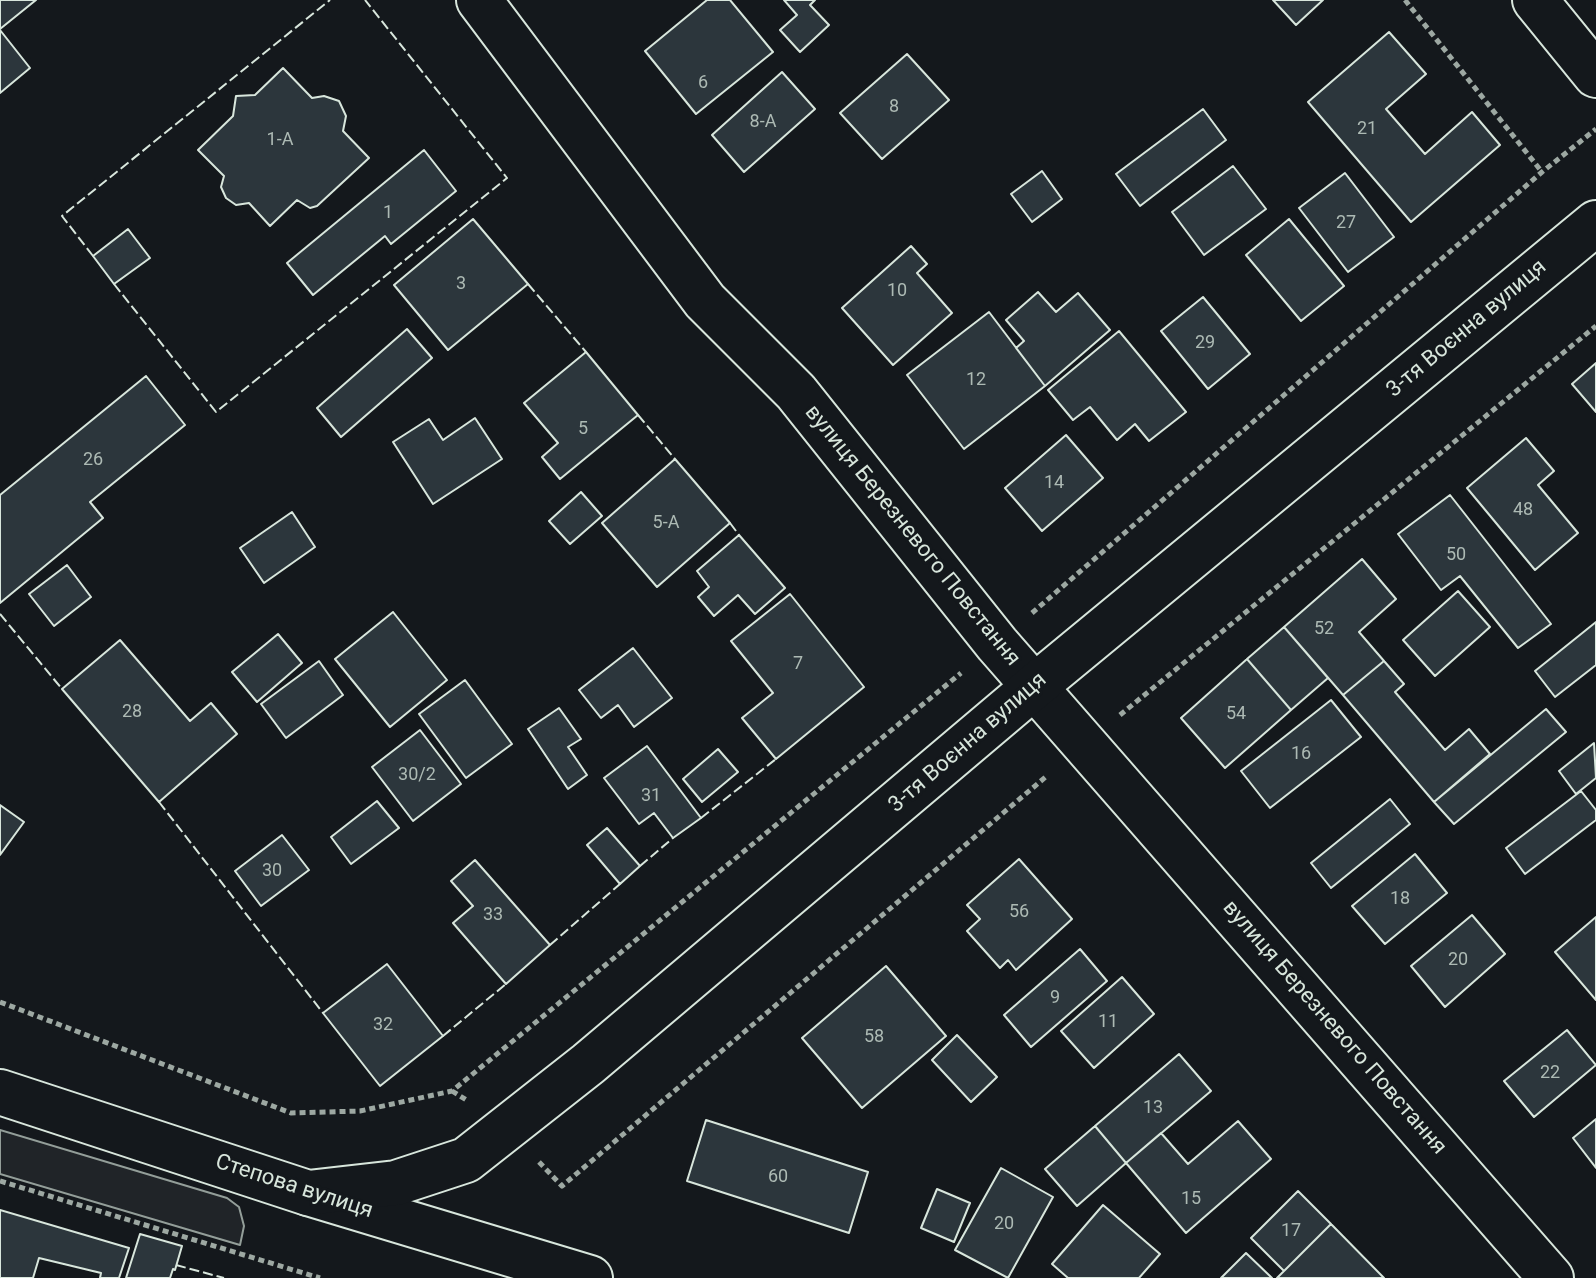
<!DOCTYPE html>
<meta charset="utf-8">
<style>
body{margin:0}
canvas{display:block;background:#14181c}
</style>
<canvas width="1596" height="1278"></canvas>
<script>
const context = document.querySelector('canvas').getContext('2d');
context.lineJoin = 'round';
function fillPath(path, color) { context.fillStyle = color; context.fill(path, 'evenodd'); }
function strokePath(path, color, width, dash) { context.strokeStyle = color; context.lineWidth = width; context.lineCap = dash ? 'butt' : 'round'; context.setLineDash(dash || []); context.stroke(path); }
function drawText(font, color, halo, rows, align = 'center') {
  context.font = font + ' Roboto,sans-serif'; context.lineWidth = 6; context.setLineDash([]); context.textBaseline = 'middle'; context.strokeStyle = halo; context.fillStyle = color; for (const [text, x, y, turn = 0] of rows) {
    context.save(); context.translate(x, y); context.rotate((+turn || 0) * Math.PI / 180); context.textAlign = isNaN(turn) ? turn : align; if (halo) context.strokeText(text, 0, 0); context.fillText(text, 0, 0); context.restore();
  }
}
const green = new Path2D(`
 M0 1130 227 1198 239 1207 244 1226 240 1245 0 1174Z`);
const building = new Path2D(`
 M0 0H36L0 29Z
 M707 0H730L773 52 696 114 645 51Z
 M784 0H815L810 5 829 25 800 52 780 30 797 15Z
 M1273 0H1323L1296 25Z
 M0 30 30 68 0 93Z
 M1389 32 1426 74 1386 109 1425 154 1472 112 1500 145 1411 222 1308 102Z
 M907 54 949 100 882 159 840 113Z
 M283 68 312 98 324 96 339 101 346 116 343 131 369 158 317 206 310 208 297 200 270 226 249 203 236 205 226 198 221 187 224 176 198 150 233 116 236 96 255 95Z
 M782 72 815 109 744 172 712 135Z
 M1203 109 1226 140 1140 206 1116 174Z
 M424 150 456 191 391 244 385 236 313 295 287 263Z
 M1233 166 1266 209 1204 255 1172 212Z
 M1042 171 1062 199 1032 222 1011 194Z
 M1345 173 1394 237 1348 272 1299 208Z
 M473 219 528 284 448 350 394 285Z
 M1289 219 1344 286 1301 321 1246 255Z
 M128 229 150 258 114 284 93 256Z
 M911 246 927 264 917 273 952 313 893 365 842 308Z
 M1038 292 1056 312 1078 293 1110 330 1045 386 1016 348 1024 341 1006 320Z
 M1203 297 1250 354 1208 389 1161 331Z
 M989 312 1045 386 964 449 907 375Z
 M407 329 432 358 341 437 317 408Z
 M1119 331 1186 412 1149 441 1135 424 1117 440 1090 407 1073 420 1048 390Z
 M586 352 638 415 560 479 542 457 558 443 524 403Z
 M1596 363V412L1572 384Z
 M146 376 185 425 90 502 103 518 0 603V495Z
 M475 418 502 459 433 504 393 442 429 419 443 440Z
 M1066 435 1103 478 1042 531 1005 488Z
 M1526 438 1554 471 1538 485 1578 533 1535 570 1467 488Z
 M675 459 730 523 657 587 602 523Z
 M581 492 602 516 570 544 549 521Z
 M1450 495 1551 624 1518 648 1460 576 1441 590 1398 534Z
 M292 512 315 547 264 583 240 548Z
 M739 535 785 588 755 614 738 595 714 616 698 597 709 587 697 571Z
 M1362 559 1396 599 1359 632 1384 661 1343 695 1284 627Z
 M67 565 91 597 54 626 29 594Z
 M1458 591 1490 627 1435 676 1403 640Z
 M790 594 864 687 776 759 742 718 773 693 731 641Z
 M393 612 447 680 390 727 335 659Z
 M1596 622V665L1555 697 1535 671Z
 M1284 627 1328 678 1291 710 1247 659Z
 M278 634 302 663 257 702 232 672Z
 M120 640 190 721 211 703 237 734 159 802 62 689Z
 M633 648 672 698 634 727 618 705 601 718 579 690Z
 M1247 659 1291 710 1225 768 1181 718Z
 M319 661 343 695 286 738 261 704Z
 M1384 661 1404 684 1395 692 1445 750 1469 729 1490 754 1434 802 1343 695Z
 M465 680 512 744 466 778 419 714Z
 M1331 700 1361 737 1270 808 1241 771Z
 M559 708 581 739 568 747 587 775 568 789 528 729Z
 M1546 709 1566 732 1454 824 1434 802Z
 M420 730 461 784 413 821 372 767Z
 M1594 743 1596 778 1576 794 1559 771Z
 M647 746 701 818 673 838 654 813 639 824 604 778Z
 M718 749 738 772 702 802 683 779Z
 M1581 791 1596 810V820L1525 874 1506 848Z
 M1390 799 1410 824 1331 888 1311 863Z
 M377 801 399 828 351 864 331 837Z
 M0 805 24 822 0 855Z
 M607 828 640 866 620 884 587 845Z
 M282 835 309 870 261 906 235 871Z
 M1415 854 1447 893 1385 944 1352 906Z
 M1019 859 1072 919 1016 970 1008 960 1000 968 967 931 980 919 967 905Z
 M475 860 550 945 506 984 453 923 473 906 451 881Z
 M1472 915 1505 954 1445 1007 1411 966Z
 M1596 917V1000L1555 952Z
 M1080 949 1107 981 1031 1047 1004 1015Z
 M387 964 443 1036 380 1086 323 1013Z
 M886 966 946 1036 862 1108 802 1038Z
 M1122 977 1154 1014 1094 1068 1061 1031Z
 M1567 1030 1596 1065 1534 1117 1504 1081Z
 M957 1035 997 1077 971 1102 932 1060Z
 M1179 1054 1211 1091 1126 1163 1095 1126Z
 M1596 1119V1168L1573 1138Z
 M706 1120 868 1172 849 1233 687 1181Z
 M1238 1121 1271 1159 1186 1233 1126 1163 1161 1133 1188 1164Z
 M1095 1126 1126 1163 1077 1206 1045 1169Z
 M1001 1168 1053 1197 1008 1278 955 1250Z
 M937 1189 970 1203 954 1242 921 1228Z
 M1298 1191 1331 1224 1284 1271 1251 1238Z
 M1103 1205 1160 1254 1139 1278H1068L1052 1264Z
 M0 1210 129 1248 119 1278H100L101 1273 39 1258 33 1278H0Z
 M1331 1224 1384 1278H1277Z
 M140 1234 182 1246 175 1270 173 1269 170 1278H126Z
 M1246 1253 1272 1278H1221Z`);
const path = new Path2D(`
 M1405 0 1542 172
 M1032 613 1542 172 1596 129
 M1120 715 1596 326
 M0 1002 291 1113 360 1111 452 1091 961 673
 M452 1091 468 1101
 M539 1162 562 1186 1048 775
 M0 1181 320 1278`);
const minor = new Path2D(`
 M479 0 705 301 796 392 997 644 1551 1278
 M1535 0 1596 75
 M308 1193 590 1278`);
const tertiary = new Path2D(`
 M0 1092 308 1193 396 1183 466 1160 588 1064 1035 686 1596 223`);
const fence = new Path2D(`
 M93 256 62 216 330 0
 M114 284 216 412 507 178 365 0
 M528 284 586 352
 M638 415 675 459
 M730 523 739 535
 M0 614 62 689
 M159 802 323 1013
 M701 818 776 759
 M640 866 673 838
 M550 945 620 884
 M443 1036 506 984
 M176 1265 224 1278`);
const numberNames = [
 ["6",703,83],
 ["8",894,107],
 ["8-А",763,122],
 ["21",1367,129],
 ["1-А",280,140],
 ["1",388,213],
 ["27",1346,223],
 ["3",461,284],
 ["10",897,291],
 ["29",1205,343],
 ["12",976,380],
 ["5",583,429],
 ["26",93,460],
 ["14",1054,483],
 ["48",1523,510],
 ["5-А",666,523],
 ["50",1456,555],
 ["52",1324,629],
 ["7",798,664],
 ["28",132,712],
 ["54",1236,714],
 ["16",1301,754],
 ["30/2",417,775],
 ["31",651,796],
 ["30",272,871],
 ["18",1400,899],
 ["56",1019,912],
 ["33",493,915],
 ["20",1458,960],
 ["9",1055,998],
 ["11",1108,1022],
 ["32",383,1025],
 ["58",874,1037],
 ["22",1550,1073],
 ["13",1153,1108],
 ["60",778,1177],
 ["15",1191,1199],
 ["20",1004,1224],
 ["17",1291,1231]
];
const streetNames = [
 ["3-тя Воєнна вулиця",1467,329,-40],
 ["вулиця Березневого Повстання",912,536,51],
 ["3-тя Воєнна вулиця",968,743,-41],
 ["вулиця Березневого Повстання",1334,1028,49],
 ["Степова вулиця",294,1187,18]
];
fillPath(green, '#202428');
strokePath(green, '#939e99', 2);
fillPath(building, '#2c363c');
strokePath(building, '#d8e6dc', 2);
strokePath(minor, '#d8e6dc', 48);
strokePath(tertiary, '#d8e6dc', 48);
strokePath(path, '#9da8a2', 5, [6, 4]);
strokePath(minor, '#14181c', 44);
strokePath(tertiary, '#14181c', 44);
strokePath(fence, '#d8e6dc', 2, [10, 4]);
drawText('18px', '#adbab4', null, numberNames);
drawText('22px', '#d8e6dc', '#14181c', streetNames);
</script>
